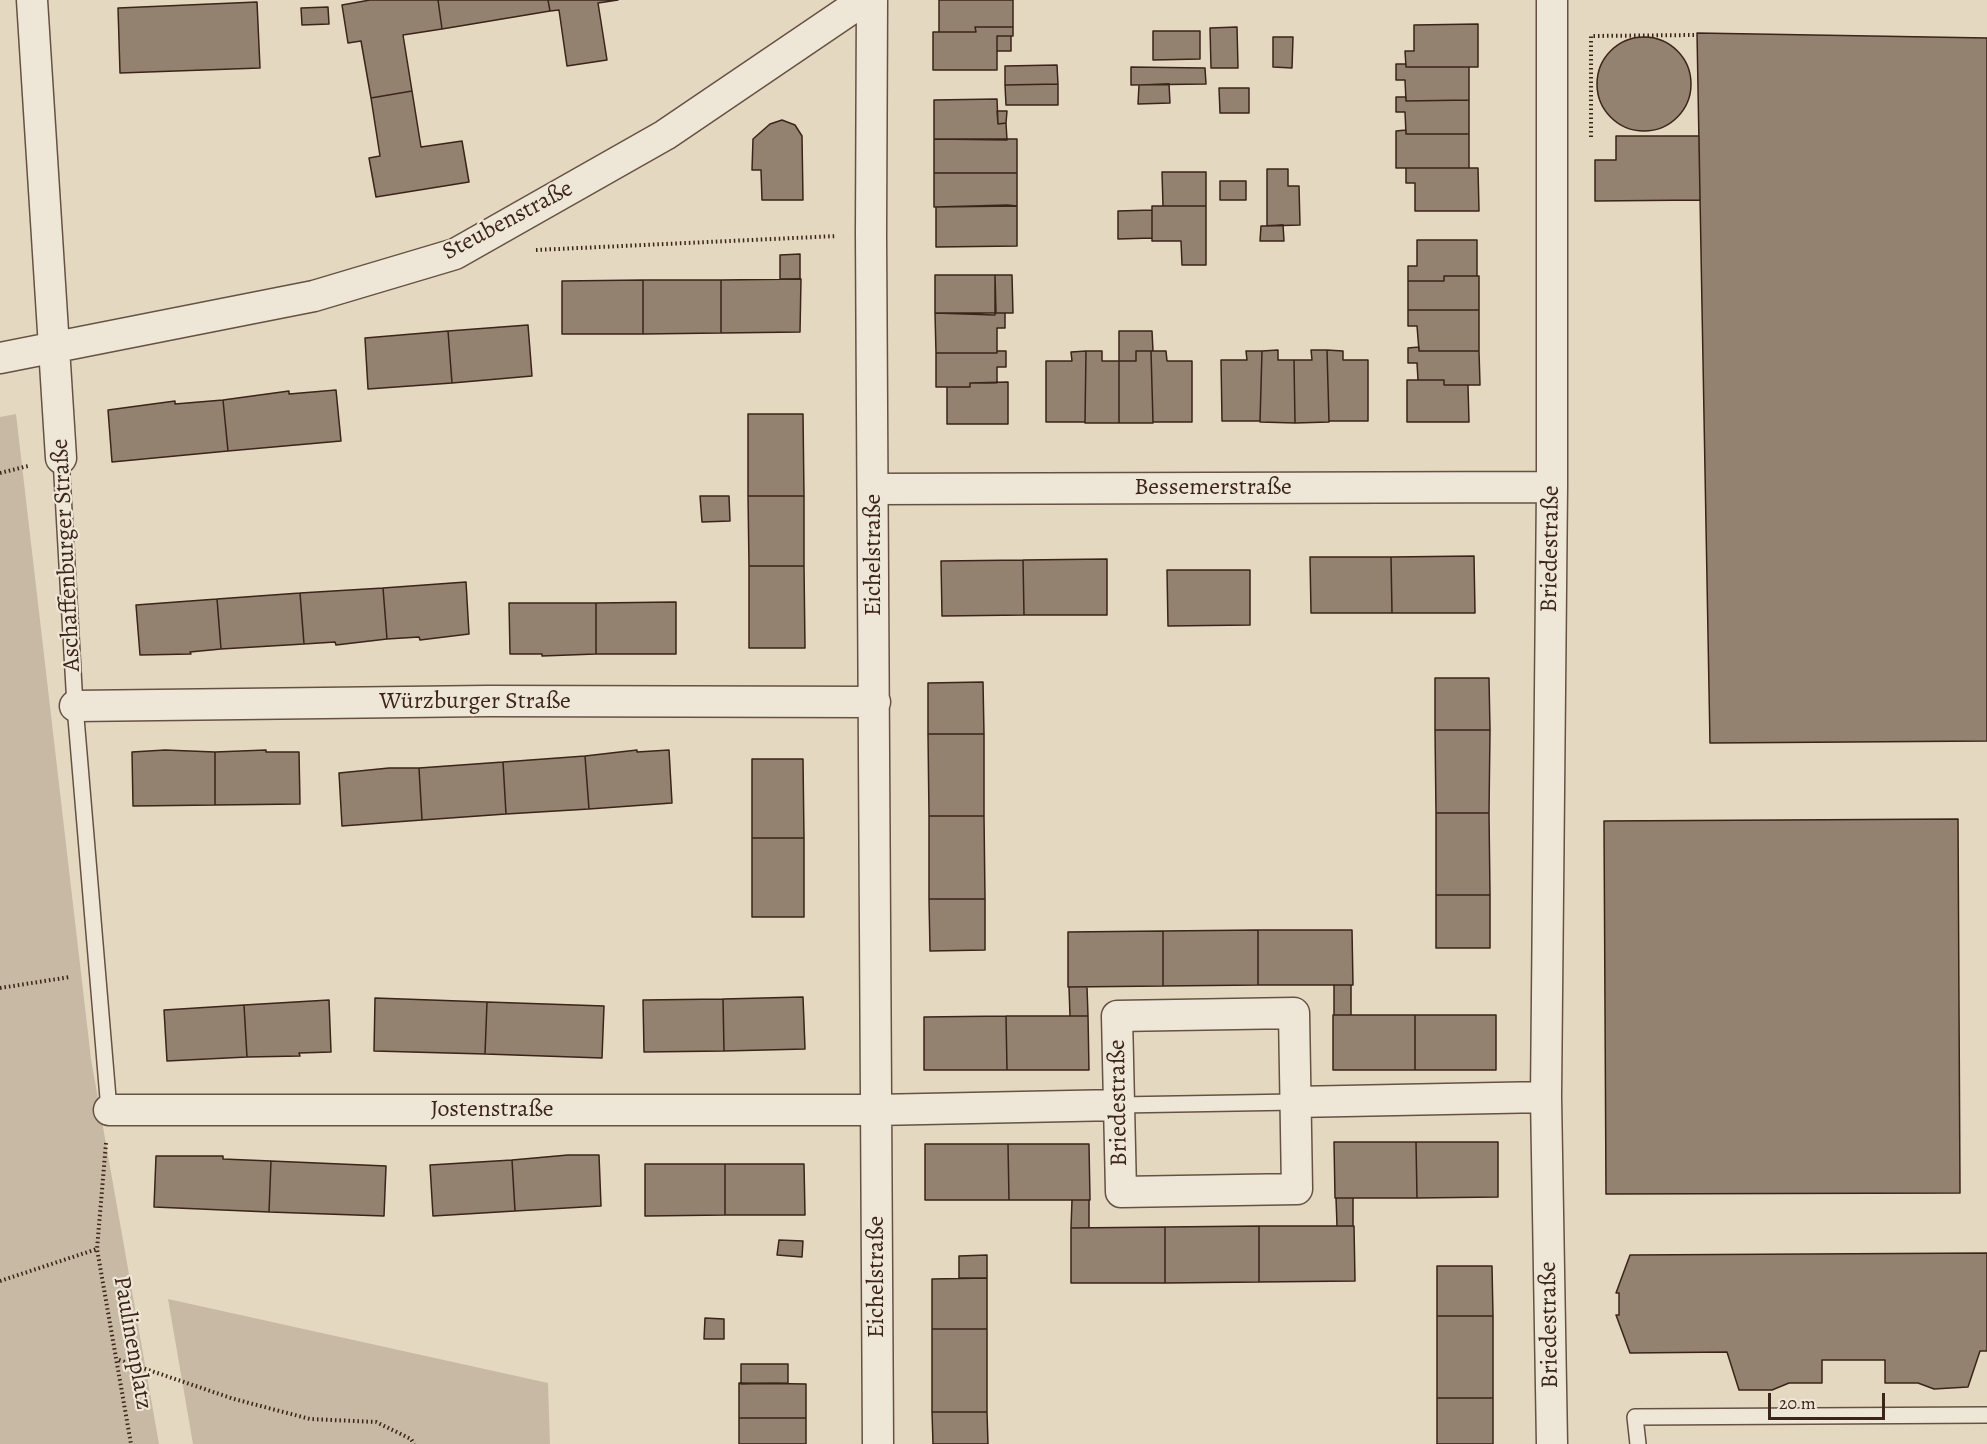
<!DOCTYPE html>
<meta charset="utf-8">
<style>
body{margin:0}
#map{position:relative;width:1987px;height:1444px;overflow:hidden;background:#e5d8c0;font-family:Alegreya,serif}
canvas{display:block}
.scale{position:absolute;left:1768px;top:1393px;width:117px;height:27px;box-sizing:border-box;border:3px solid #3b2419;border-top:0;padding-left:8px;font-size:18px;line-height:21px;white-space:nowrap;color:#3b2419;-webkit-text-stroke:4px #eee6d6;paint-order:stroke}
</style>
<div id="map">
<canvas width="1987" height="1444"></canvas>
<div class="scale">20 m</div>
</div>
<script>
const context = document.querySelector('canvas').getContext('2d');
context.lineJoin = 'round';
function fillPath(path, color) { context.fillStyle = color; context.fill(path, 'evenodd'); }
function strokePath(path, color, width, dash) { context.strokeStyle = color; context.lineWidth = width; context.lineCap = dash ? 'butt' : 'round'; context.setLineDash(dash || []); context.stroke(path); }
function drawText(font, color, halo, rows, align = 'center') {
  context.font = font + ' Alegreya,serif'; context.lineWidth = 4.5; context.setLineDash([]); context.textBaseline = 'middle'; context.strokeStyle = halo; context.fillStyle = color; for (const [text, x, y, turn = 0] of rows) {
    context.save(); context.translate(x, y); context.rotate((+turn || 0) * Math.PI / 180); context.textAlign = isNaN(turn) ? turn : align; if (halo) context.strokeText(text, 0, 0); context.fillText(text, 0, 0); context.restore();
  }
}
const green = new Path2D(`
 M16 414 91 1059 159 1444H0V417Z
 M168 1299 548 1383 550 1444H193Z`);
const building = new Path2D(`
 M370 0H438L442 29 403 35 412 91 371 98 361 41 348 43 342 5Z
 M438 0H548L550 11 442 29Z
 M548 0H618L598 3 607 60 567 66 559 10 550 11Z
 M939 0H1013V27H975L976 32H939Z
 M257 2 260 68 120 73 118 8Z
 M328 7 329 24 302 25 301 8Z
 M1478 24V67H1406L1405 51H1414V25Z
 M975 27H1013V36H997V70H933V32H976Z
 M1237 27 1238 68H1211L1210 28Z
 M1153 31H1200V59L1153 60Z
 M1697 33 1987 38V741L1710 743Z
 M997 36H1011V51H997Z
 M1597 84a47 47 0 1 1 94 0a47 47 0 1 1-94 0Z
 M1273 37H1293L1292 68 1273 67Z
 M1396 64H1406V67H1469V100L1406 101 1405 80H1396Z
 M1057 65 1058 84 1005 85V66Z
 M1131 67 1205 68 1206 84 1131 85Z
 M1058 84V105H1006L1005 85Z
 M1169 84 1170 103 1138 104 1139 85Z
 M1219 88H1249V113H1220Z
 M412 91 421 147 462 141 469 182 376 197 369 158 380 156 371 98Z
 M1396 97H1406V101L1469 100V134H1406L1405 112H1396Z
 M997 99 998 124 1006 123 1007 140 934 139V100Z
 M997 111H1007L1006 123 998 124Z
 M782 120 795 125 802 136 803 200H762L761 170H752L753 139 770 124Z
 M1406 130V134H1469V168H1396V131Z
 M1616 136H1699L1700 200 1595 201V160H1616Z
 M934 139H1017V173H934Z
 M1406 168H1478L1479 211H1415V183H1406Z
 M1267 169H1288V186H1299L1300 225 1267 226Z
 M1162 172H1206V206H1163Z
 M934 173H1017V206L934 207Z
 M1220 181H1246V200H1220Z
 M1007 205 1017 206V246L936 247V207Z
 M1152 206H1206V265H1182L1181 241H1152Z
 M1152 210V238L1118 239V211Z
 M1283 225 1284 241H1260L1261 226Z
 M1417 240H1477V276H1444V281H1408V266H1417Z
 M800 254V279H780V255Z
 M935 275H995V315L935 313Z
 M995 275H1012L1013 313H996Z
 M1444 276H1479V310H1408V281H1444Z
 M801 279 800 332 721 333V280Z
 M643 280H721V333L643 334Z
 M643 280V334H562V281Z
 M1408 310H1479V351H1419L1417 326H1408Z
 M935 313H1005V328H997V353H936Z
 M528 325 532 376 452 383 448 331Z
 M448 331 452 383 368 389 365 338Z
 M1119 331H1152L1153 351H1136V361H1119Z
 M1419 347V351H1479L1480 385H1444V380H1418L1417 363H1408V348Z
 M1278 350V360H1294L1295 423 1260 422 1262 351Z
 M1311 350H1327L1329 422 1295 423 1294 360H1312Z
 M1327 350 1343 351V360H1368V421H1329Z
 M997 351H1006V367H997V383H970V387H936V353H997Z
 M1086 351 1085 422H1046V361H1072L1071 352Z
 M1086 351H1102V361H1119V423H1085Z
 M1136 351H1151L1153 423H1119V361H1136Z
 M1151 351H1166L1167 361H1192V422H1153Z
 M1246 351H1262L1260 421H1222L1221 360H1247Z
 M1407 380H1444V385H1468L1469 422H1407Z
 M1008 382V424H947V387H970V383Z
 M336 390 341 441 228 451 223 400 289 391V394Z
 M223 400 228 451 112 462 108 410 175 401V404Z
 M748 414H803L804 496H748Z
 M700 496H729L730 521 702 522Z
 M748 496H804V566H749Z
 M1474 556 1475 613H1392L1391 557Z
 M1310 557H1391L1392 613H1311Z
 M1107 559V615H1024L1023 560Z
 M1023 560 1024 615 942 616 941 561Z
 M749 566H804L805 648H749Z
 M1167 570H1250V625L1168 626Z
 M466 582 469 634 420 640 419 637 387 639 383 588Z
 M383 588 387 639 336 645 335 642 304 644 300 593Z
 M300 593 304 644 221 649 217 599Z
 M217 599 221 649 190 652 191 654 140 655 136 605Z
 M676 602V654H596V603Z
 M509 603H596V654L542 656V654H510Z
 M1435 678H1489L1490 730H1435Z
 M983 682 984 734H928V683Z
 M1435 730H1490L1489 813H1436Z
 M928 734H984V816H929Z
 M165 750 215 752V805L133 806 132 752Z
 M266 750V752H299L300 804 215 805V752Z
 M637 750V752L669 750 672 803 589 809 585 756Z
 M585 756 589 809 506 814 503 762Z
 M752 759H803L804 838H752Z
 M503 762 506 814 422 820 419 768Z
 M389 768H419L422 820 342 826 339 773Z
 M1436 813H1489L1490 895H1436Z
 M929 816H984L985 899H929Z
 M1958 819 1960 1193 1606 1194 1604 821Z
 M752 838H804V917H752Z
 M1436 895H1490V948H1436Z
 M929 899H985V950L930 951Z
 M1258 930H1352L1353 985H1258Z
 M1258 930V985L1163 986V931Z
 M1163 931V986L1068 987V932Z
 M1334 985H1351V1015H1334Z
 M1069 987H1087L1088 1016H1070Z
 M803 997 805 1049 724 1051 723 999Z
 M375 998 487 1002 485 1054 374 1051Z
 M723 999 724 1051 644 1052 643 1000Z
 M329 1000 331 1052 299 1053 300 1056 247 1057 244 1005Z
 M487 1002 604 1006 602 1058 485 1054Z
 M244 1005 247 1057 167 1061 164 1010Z
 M1333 1015H1415V1070H1333Z
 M1415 1015H1496V1070H1415Z
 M1006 1016H1088L1089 1070H1007Z
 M1006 1016 1007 1070H924V1017Z
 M1334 1142H1416L1417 1198H1335Z
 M1416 1142H1498V1197L1417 1198Z
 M925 1144H1008L1009 1200H925Z
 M1008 1144H1089L1090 1200H1009Z
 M568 1155H599L601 1206 515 1211 512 1160Z
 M156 1156H223V1159L271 1161 269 1212 154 1207Z
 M512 1160 515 1211 433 1216 430 1165Z
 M271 1161 386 1166 384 1216 269 1212Z
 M645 1164H725V1215L645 1216Z
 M725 1164H804L805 1215H725Z
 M1336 1198H1353V1226H1337Z
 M1072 1200H1089V1228H1071Z
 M1259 1226H1354L1355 1281 1259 1282Z
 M1259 1226V1282L1165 1283V1227Z
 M1165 1227V1283H1071V1228Z
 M779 1240 803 1241 802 1257 777 1255Z
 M1987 1253V1351H1980L1968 1387 1934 1389 1918 1383H1885V1360H1822V1383H1789L1772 1390H1739L1727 1352 1630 1353 1616 1315H1619V1293H1616L1630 1255Z
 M987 1255V1278H959V1256Z
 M1437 1266H1492L1493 1316H1437Z
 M987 1278V1329H932V1279Z
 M1437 1316H1493V1398H1437Z
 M705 1318 724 1319V1339H704Z
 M932 1329H987V1412H932Z
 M741 1364H788V1383L741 1384Z
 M739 1383 806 1384V1418H739Z
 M1437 1398H1493V1444H1437Z
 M932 1412H987L988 1444H933Z
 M739 1418H806V1444H739Z`);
const path = new Path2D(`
 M1591 137V36L1694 35
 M536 250 837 236
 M0 473 28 466
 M0 988 70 977
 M106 1143 97 1249 131 1444
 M0 1281 97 1249
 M119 1360 234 1399 310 1419 376 1422 411 1439 414 1444`);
const lane = new Path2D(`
 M61 458 75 706 109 1110
 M1119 1105 1295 1102
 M1638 1444 1635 1417 1987 1415`);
const street = new Path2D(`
 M32 0 61 458
 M872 0 871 234 878 1444
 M1552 0V487L1546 1097 1552 1444
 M0 358 314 296 455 254 665 135 864 0
 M874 489 1552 487
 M75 706 488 701 875 702
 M1294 1013 1297 1189 1121 1192 1117 1016Z
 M1295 1102 1546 1097
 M109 1110H875L1119 1105`);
const streetNames = [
 ["Steubenstraße",508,221,-28],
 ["Bessemerstraße",1213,488],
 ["Briedestraße",1551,549,-89],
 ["Aschaffenburger Straße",67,555,-93],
 ["Eichelstraße",874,555,-90],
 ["Würzburger Straße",475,702],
 ["Briedestraße",1119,1103,-91],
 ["Jostenstraße",492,1110],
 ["Eichelstraße",877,1277,-90],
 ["Briedestraße",1550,1325,-91],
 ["Paulinenplatz",132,1343,80]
];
fillPath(green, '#c8b9a4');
fillPath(building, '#938270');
strokePath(building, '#3b2419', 1.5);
strokePath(lane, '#665143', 18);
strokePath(street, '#665143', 33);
strokePath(path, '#3b2419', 4, [1.5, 3]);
strokePath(lane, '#eee6d6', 15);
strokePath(street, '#eee6d6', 30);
drawText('24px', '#3b2419', '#eee6d6', streetNames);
</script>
